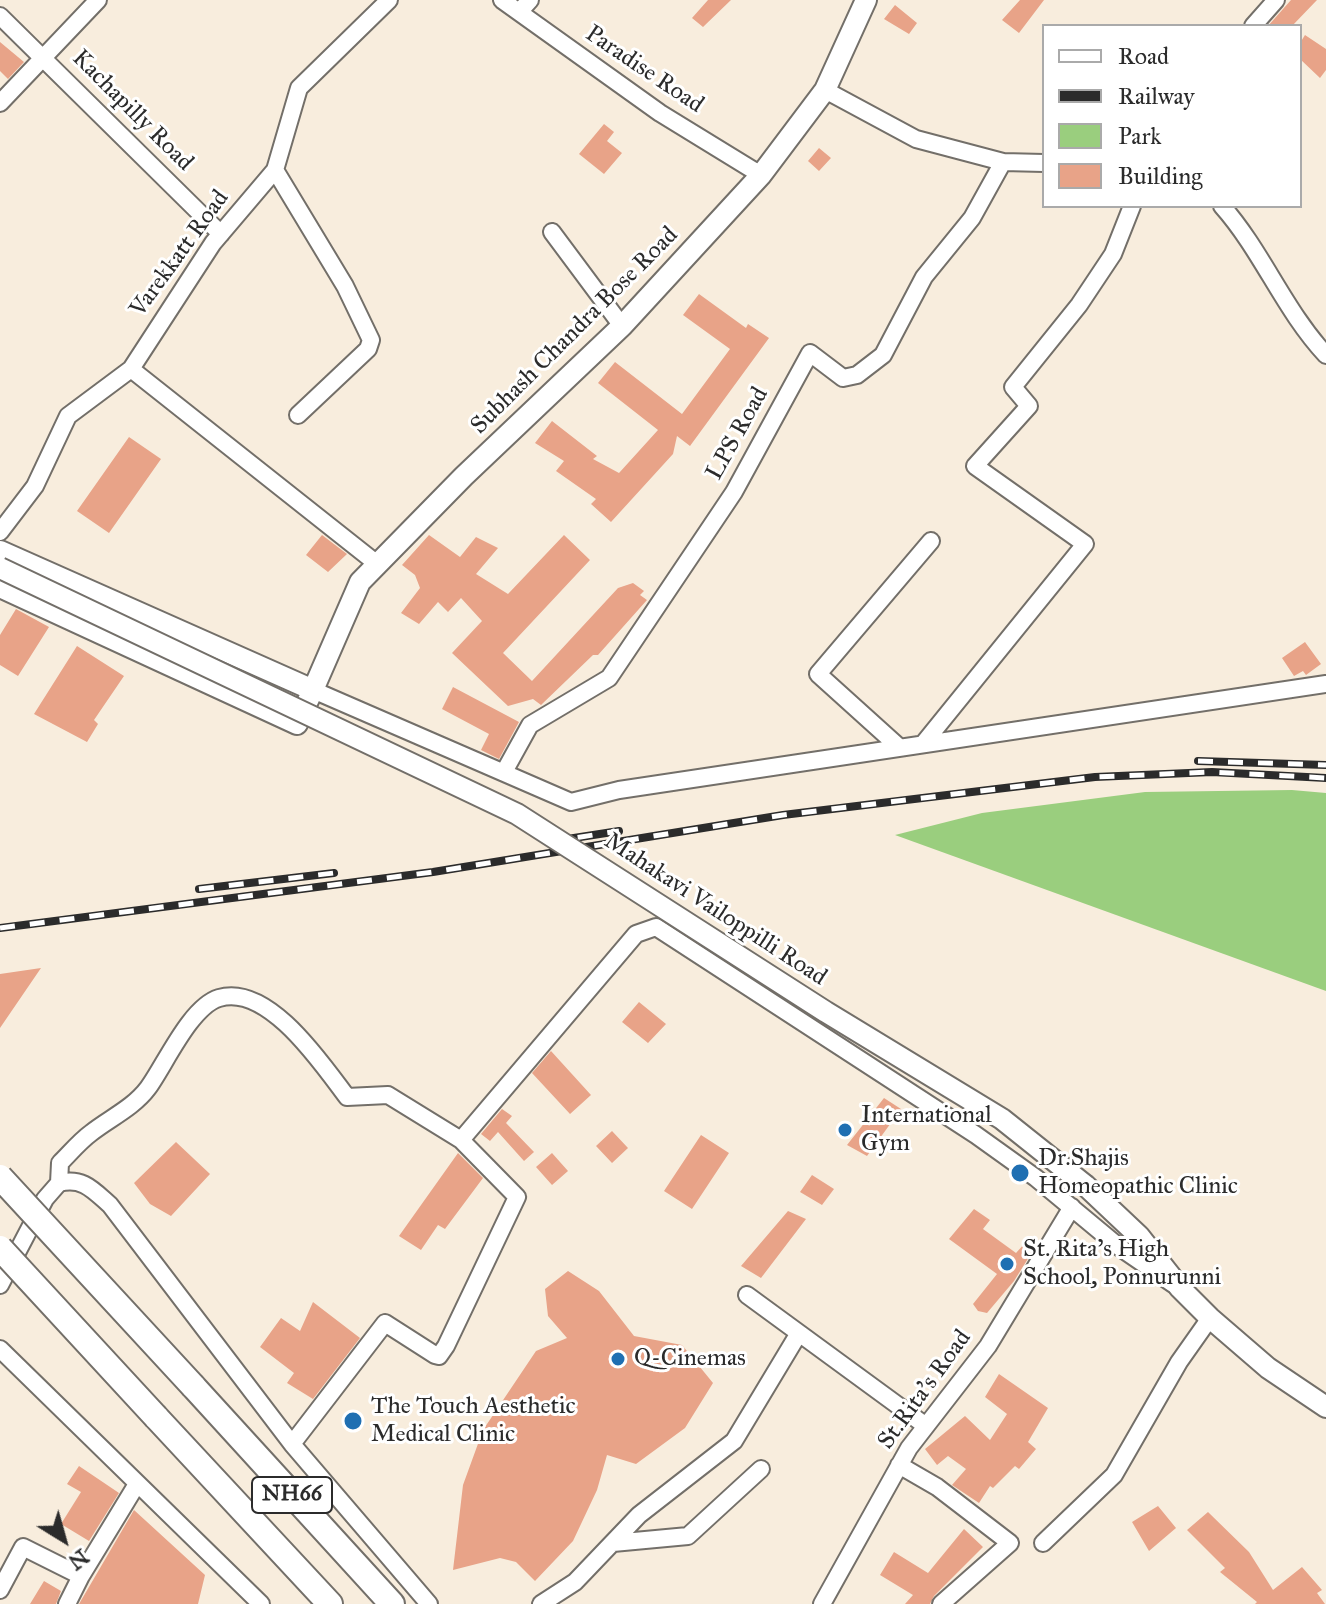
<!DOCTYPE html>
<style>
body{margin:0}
#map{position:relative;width:1326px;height:1604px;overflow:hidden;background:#f8eddd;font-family:"IM FELL Great Primer",serif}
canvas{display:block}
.legend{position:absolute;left:1042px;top:24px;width:260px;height:184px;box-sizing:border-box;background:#fff;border:2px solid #aaa;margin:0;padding:10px 14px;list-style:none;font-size:24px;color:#2b2b2b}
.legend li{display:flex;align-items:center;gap:16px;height:40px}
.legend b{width:40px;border:2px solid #aaa}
.north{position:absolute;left:24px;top:1500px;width:80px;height:80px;-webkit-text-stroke:6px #fff;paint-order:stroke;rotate:143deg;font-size:22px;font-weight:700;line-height:32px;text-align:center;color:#2b2b2b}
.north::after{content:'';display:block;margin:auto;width:28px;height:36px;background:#2b2b2b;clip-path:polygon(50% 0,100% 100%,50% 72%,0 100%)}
</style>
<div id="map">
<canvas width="1326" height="1604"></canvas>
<ul class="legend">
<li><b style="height:10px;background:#fff"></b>Road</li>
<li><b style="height:10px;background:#2b2b2b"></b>Railway</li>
<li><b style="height:22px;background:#9ace7e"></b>Park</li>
<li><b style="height:22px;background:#e8a388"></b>Building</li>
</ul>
<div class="north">N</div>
</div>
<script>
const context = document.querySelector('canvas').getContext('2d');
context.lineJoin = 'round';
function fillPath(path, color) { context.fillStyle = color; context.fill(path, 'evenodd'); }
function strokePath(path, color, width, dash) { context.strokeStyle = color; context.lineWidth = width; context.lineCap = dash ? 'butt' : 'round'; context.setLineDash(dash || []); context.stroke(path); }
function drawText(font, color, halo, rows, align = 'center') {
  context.font = font + ' "IM FELL Great Primer",serif'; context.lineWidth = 6; context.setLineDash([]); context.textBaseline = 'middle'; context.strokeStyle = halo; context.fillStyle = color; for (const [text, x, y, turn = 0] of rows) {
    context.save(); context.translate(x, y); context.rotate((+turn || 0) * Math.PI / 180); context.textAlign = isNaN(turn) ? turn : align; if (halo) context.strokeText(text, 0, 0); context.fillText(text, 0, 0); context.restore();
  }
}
const green = new Path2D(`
 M1292 790 1326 793V991L895 835 982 813 1145 792Z`);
const building = new Path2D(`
 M708 0H731L703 27 692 18Z
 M1020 0H1044L1019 33 1002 20Z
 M1291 0H1317L1292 26H1268Z
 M895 5 917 23 909 34 884 19Z
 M1305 35 1326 49V70L1320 78 1300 59V43Z
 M0 42 24 62 8 79 0 71Z
 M604 124 614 132 607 141 622 153 604 174 579 154Z
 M819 148 831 158 819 171 808 161Z
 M699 294 746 328 748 324 769 338 690 446 677 436 673 454 611 522 591 504 596 499 556 471 564 461 535 443 552 421 597 456 593 459 619 473 658 430 598 383 615 362 682 414 730 349 683 315Z
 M129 437 161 459 109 533 77 511Z
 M322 535 347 554 328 572 306 555Z
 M429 535 460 557 476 537 498 548 476 574 508 594 564 535 590 560 503 653 532 681 618 588 633 583 644 591 640 595 647 600 598 655H593L541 705 533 699 508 706 452 653 482 621 461 598 448 612 438 602 419 624 401 613 420 588 415 575 402 565Z
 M16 609 49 627 18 676 0 665V635Z
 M1305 642 1321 664 1306 675 1303 671 1294 676 1282 658Z
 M77 646 124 676 94 720 98 724 87 742 34 714Z
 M453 687 519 722 499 759 481 750 489 734 442 709Z
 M41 968 0 1028V974Z
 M639 1002 666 1024 648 1043 622 1022Z
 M551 1051 591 1095 570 1114 532 1073Z
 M884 1098 901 1109 867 1156 847 1145Z
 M502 1109 512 1116 506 1123 534 1152 524 1161 498 1132 490 1141 481 1134Z
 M612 1131 628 1148 612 1163 596 1146Z
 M701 1135 729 1153 692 1209 664 1191Z
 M176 1142 210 1174 171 1216 150 1204 134 1183Z
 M458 1153 483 1178 445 1229 438 1225 421 1250 399 1236Z
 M552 1153 568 1171 552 1185 536 1167Z
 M812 1175 834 1189 822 1205 800 1192Z
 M974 1209 990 1220 983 1229 1016 1253 1025 1243 1034 1249 1014 1281 987 1313 978 1311 973 1304 997 1274 949 1239Z
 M788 1211 806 1219 761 1278 741 1266Z
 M568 1271 599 1291 634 1336 682 1345 713 1383 685 1428 636 1464 607 1455 597 1490 573 1541 535 1581 516 1562 500 1558 453 1570 463 1485 483 1430 536 1351 567 1338 548 1316 545 1289Z
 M313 1302 360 1338 313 1399 287 1383 294 1373 260 1347 281 1318 300 1331Z
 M999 1374 1048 1408 1028 1442 1036 1449 1019 1469 1015 1466 993 1488 990 1486 979 1503 952 1485 966 1469 948 1456 937 1465 925 1449 965 1416 990 1440 1007 1414 985 1397Z
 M79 1466 119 1493 89 1541 61 1524 81 1492 67 1484Z
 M1158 1506 1176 1528 1149 1551 1132 1522Z
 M134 1510 205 1575 198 1604H79Z
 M1208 1512 1249 1552 1273 1590 1302 1567 1322 1590 1317 1593 1325 1604H1255L1257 1602 1220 1572 1225 1568 1187 1530Z
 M964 1529 983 1547 934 1596 930 1604H905L913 1595 880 1575 894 1552 928 1573Z
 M44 1581 61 1591 56 1604H30Z`);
const minor = new Path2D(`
 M502 0 660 113 761 175
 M519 12 530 0
 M0 16 221 234
 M1253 26 1276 0
 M825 90 916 139 1003 162 1044 163
 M0 103 98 0
 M275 170 345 286 371 340 368 349 298 415
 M1222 206C1262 251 1284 310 1326 355
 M552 232 622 326
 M131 369 376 563
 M0 532 35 486 68 416 131 369 213 243 275 170 299 88 389 0
 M313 690 571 802 619 790 1326 684
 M923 744 1085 544 975 466 1029 406 1013 387 1079 305 1113 254 1132 206
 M900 748 818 674 931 541
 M504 772 530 725 609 678 734 492 810 353 843 378 857 375 883 355 924 277 972 218 1003 162
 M59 1183 60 1163C70 1153 80 1141 91 1133 110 1118 133 1108 148 1088 165 1065 190 1007 219 998 268 983 322 1064 347 1097L388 1095 461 1140 636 934 656 927 976 1135 1036 1178 1119 1247 1173 1284
 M59 1183C83 1177 93 1190 110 1205L292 1444 429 1604
 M0 1285 45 1199 59 1183
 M747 1295 926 1426
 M0 1349 261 1604
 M292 1444 385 1323 435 1355 439 1356 446 1346 517 1197 461 1140
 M899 1465 937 1487 1010 1543 941 1604
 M613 1543 688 1536 761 1469
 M1043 1543 1114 1475 1179 1362 1210 1318
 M0 1590 23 1547 81 1576 137 1484
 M67 1604 81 1576
 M541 1604 575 1582 639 1515 734 1441 799 1333
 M822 1604 909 1448 988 1346 1072 1207`);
const major = new Path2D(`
 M0 551 313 690 297 724 0 587
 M313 690 360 582 464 476 622 326 761 175 825 90 866 0
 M1086 1186 1139 1236 1180 1288 1210 1318 1268 1368 1326 1407`);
const highway = new Path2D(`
 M193 1386 392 1604
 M156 1417 330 1604`);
const rail = new Path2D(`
 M1198 761 1326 765
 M548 842 619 831
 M199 889 334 873
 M0 928 433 872 783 815 1095 777 1212 772 1326 778`);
const majorBridge = new Path2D(`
 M0 568 517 814 826 1012 1002 1119 1086 1186`);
const highwayBridge = new Path2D(`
 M0 1177 193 1386
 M0 1248 156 1417`);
const markers = [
 [845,1130,8,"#1f6fb2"],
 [1020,1173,10,"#1f6fb2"],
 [1007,1264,8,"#1f6fb2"],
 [618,1359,8,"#1f6fb2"],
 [353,1421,10,"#1f6fb2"]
];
const shields = [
 [292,1495,80]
];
const shieldNames = [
 ["NH66",292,1495]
];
const streetNames = [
 ["Paradise Road",644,70,34],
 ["Kachapilly Road",132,111,45],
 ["Varekkatt Road",180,254,-54],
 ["Subhash Chandra Bose Road",575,331,-45],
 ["LPS Road",738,434,-61],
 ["Mahakavi Vailoppilli Road",715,910,33],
 ["St.Rita's Road",925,1390,-54]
];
const poiNames = [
 ["International",861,1116],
 ["Gym",861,1144],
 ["Dr.Shajis",1038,1159],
 ["Homeopathic Clinic",1038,1187],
 ["St. Rita's High",1023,1250],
 ["School, Ponnurunni",1023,1278],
 ["Q-Cinemas",634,1359],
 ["The Touch Aesthetic",371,1407],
 ["Medical Clinic",371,1435]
];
fillPath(green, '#9ace7e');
fillPath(building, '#e8a388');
strokePath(minor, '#736f69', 20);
strokePath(major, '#736f69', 24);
strokePath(highway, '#736f69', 28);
strokePath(minor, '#fff', 16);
strokePath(major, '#fff', 20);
strokePath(highway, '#fff', 24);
strokePath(rail, '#2b2b2b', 8);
strokePath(rail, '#fff', 5, [15]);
strokePath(majorBridge, '#736f69', 24, []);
strokePath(highwayBridge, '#736f69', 28, []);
strokePath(majorBridge, '#fff', 20);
strokePath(highwayBridge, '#fff', 24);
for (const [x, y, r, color] of markers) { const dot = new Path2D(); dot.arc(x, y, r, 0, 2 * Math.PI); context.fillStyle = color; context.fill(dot); strokePath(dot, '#fff', 3); }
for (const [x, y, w] of shields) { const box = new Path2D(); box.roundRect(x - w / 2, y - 18, w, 36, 6); context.fillStyle = '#fff'; context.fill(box); strokePath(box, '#2b2b2b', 2); }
drawText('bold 22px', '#2b2b2b', null, shieldNames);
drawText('24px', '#2b2b2b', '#fff', streetNames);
drawText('24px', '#2b2b2b', '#fff', poiNames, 'left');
</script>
